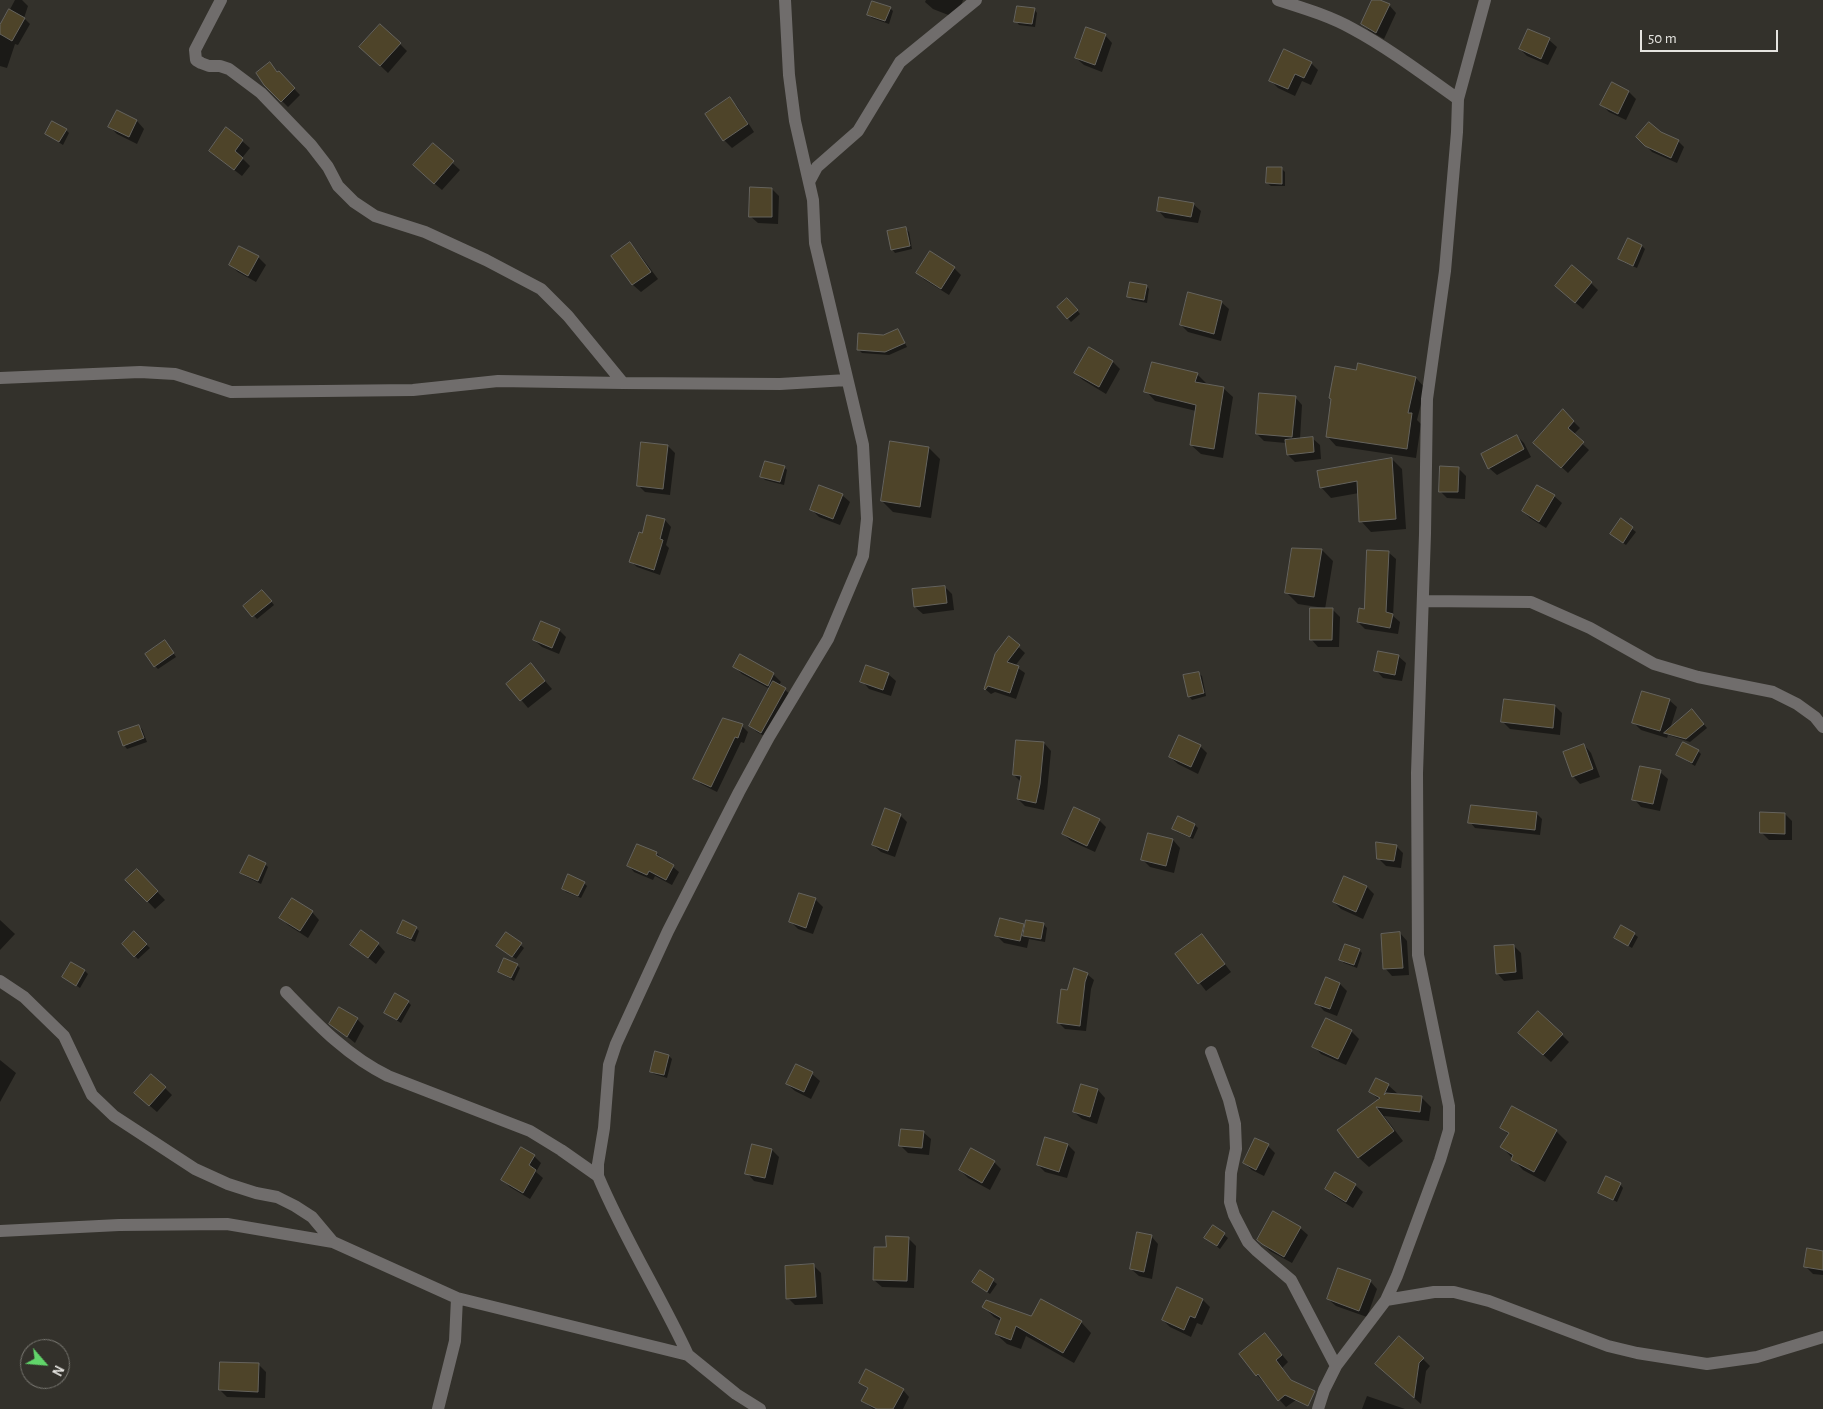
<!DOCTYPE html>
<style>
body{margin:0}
#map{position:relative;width:1823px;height:1409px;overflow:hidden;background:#33312b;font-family:"Alegreya Sans",sans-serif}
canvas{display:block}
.north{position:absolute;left:20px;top:1339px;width:50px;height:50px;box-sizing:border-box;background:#33312b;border:1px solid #7a7973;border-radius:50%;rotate:117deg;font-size:14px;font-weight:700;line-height:20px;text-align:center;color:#e5e4e0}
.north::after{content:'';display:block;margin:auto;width:18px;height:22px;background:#61d56a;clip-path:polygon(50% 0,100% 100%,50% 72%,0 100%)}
.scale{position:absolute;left:1640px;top:30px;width:138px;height:22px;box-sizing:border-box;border:2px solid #e5e4e0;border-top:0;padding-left:6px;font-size:15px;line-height:18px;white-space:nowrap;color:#e5e4e0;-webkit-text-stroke:4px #33312b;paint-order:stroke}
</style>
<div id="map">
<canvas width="1823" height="1409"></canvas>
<div class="north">N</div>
<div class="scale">50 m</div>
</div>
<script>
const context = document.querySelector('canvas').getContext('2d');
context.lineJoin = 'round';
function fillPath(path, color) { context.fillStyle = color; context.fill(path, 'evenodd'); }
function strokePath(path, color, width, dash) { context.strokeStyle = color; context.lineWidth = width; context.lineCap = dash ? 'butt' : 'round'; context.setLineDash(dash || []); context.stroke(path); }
const shadow = new Path2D(`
 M15 0H22L28 6 24 18 30 24 18 45 15 44 7 68 0 66V28Z
 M926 0H963L956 18 933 9 925 2Z
 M1373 0H1377L1389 5 1396 13 1384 39 1370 31 1362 24Z
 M890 8 893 11 889 24 872 18 869 15Z
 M1034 9 1037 13 1035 27 1019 25 1016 21Z
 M1105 35 1112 43 1102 72 1084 65 1076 58Z
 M1549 40 1557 47 1548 65 1527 56 1520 49Z
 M400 44 407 51 388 73 368 54Z
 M1311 63 1318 70 1311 85 1302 81 1295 96 1278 88 1271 81Z
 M270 64 300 95 288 107 265 84Z
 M1612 84 1629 92 1636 99 1626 120 1609 112 1602 105Z
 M730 99 737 106 754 132 732 148 724 140 707 115Z
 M117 112 137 121 144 129 137 144 117 134 110 127Z
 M66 130 69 133 63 145 46 134Z
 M1638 137 1678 141 1684 147 1677 163 1652 152Z
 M242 141 250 148 242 158 250 166 242 176 210 151Z
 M433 145 460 170 442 190 422 173Z
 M1282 169 1285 172V186H1271L1267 183Z
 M772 189 779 196 778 224 758 223 750 216Z
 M1193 204 1201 211 1198 223 1165 218 1158 210Z
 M906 229 909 232 912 249 895 253 892 249Z
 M630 244 637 251 658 279 641 292 633 285 613 256Z
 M1642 246 1645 249 1637 268 1623 262 1620 259Z
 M258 257 266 265 256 282 238 272 230 265Z
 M954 268 961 275 949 295 925 280 917 273Z
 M1591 283 1598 290 1583 309 1564 293Z
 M1146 286 1149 289 1147 303 1132 300 1129 297Z
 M1221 302 1229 309 1221 341 1188 332 1181 325Z
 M1071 303 1080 314 1071 322 1058 307Z
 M898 330 907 347 889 355 862 353 858 349Z
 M1089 348 1113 362 1120 369 1106 394 1083 380 1075 373Z
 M1358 365 1416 378 1425 388 1417 420 1421 424 1416 458 1336 446 1327 436Z
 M1197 374 1207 384 1206 385 1223 388 1233 397 1223 458 1201 454 1191 445 1196 411 1155 401 1146 391Z
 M1295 397 1302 405 1300 439 1312 438 1320 445 1321 459 1295 462 1288 455 1286 443 1264 441 1257 434Z
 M1563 411 1580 428 1573 435 1589 450 1568 473 1542 449Z
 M1517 436 1524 443 1531 457 1497 475 1489 468Z
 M668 446 675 453 670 495 645 492 638 485Z
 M929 448 940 459 931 518 893 512 882 501Z
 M1392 459 1402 469 1406 529 1371 532 1361 521 1359 493 1331 498 1321 487Z
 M784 467 787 470 784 485 765 480 762 477Z
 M1458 468 1466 476 1465 499 1447 498 1440 491Z
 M842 495 850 502 840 525 819 517 811 509Z
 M1554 496 1562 503 1546 528 1530 518 1523 511Z
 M665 520 671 527 666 545 669 548 660 575 637 567 630 561 643 535Z
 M1621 520 1636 532 1626 545 1615 537Z
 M1322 550 1333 561 1325 609H1332L1340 617 1339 647H1318L1311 639 1324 608 1298 604 1286 592Z
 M1388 552 1396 559 1393 616 1400 622 1398 634 1365 629 1358 622 1366 610Z
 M945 587 952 594 954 610 923 614 915 607Z
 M266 595 274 605 257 619 245 606Z
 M559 630 566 637 559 654 542 647 534 640Z
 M1009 638 1025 653 1015 666 1025 673 1016 699 995 692 991 694 985 689Z
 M168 645 176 657 158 669 155 666Z
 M740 656 773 674 781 682 779 685 791 695 768 738 757 732 750 726 770 689 742 674 735 667Z
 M1398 656 1406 663 1402 681 1383 678 1376 670Z
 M531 665 552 689 528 708 508 684Z
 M1198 673 1202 676 1206 696 1192 700 1189 696Z
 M888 674 896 681 891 696 869 689 862 681Z
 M1669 700 1677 707 1670 729 1695 714 1707 728 1690 742 1668 735 1667 738 1641 730 1634 723Z
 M1555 706 1562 713 1560 735 1510 729 1503 722Z
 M139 726 142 729 147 742 127 749 124 745Z
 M742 726 748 732 744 743 741 742 717 792 701 784 695 778Z
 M1044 743 1051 751 1047 792 1044 810 1025 806 1018 799 1021 782 1014 775Z
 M1584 745 1591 753 1600 777 1580 784 1573 776Z
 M1200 746 1207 753 1198 774 1178 764 1170 757Z
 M1698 751 1701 754 1695 766 1677 755Z
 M1660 772 1668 779 1660 811 1641 807 1634 799Z
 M1537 814 1542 819 1540 835 1475 828 1470 822Z
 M1785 814 1792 821V840H1769L1761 832Z
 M900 815 907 822 895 857 881 852 873 845Z
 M1099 820 1106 827 1095 852 1071 841 1063 834Z
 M1195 825 1198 828 1193 839 1177 832 1174 829Z
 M1149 834 1173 840 1180 848 1174 873 1150 867 1142 859Z
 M1396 846 1403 853 1401 868 1386 866 1378 858Z
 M656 853 679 872 672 885 655 876 653 880 634 872 629 866Z
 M265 864 268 867 261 884 245 876 242 873Z
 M144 878 165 900 155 909 127 880Z
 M584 883 587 886 581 898 566 892 563 888Z
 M1367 887 1374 894 1363 919 1341 909 1334 902Z
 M800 894 816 900 823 907 813 934 798 929 790 921Z
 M312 912 319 920 308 938 288 925 281 918Z
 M0 920 15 934 0 950Z
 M1027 921 1044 925 1047 928 1045 942 1029 939 1027 948 1004 943 997 936 1023 925 1026 927Z
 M416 928 419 931 415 942 402 936 399 933Z
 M134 933 150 948 138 959 123 944Z
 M507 933 524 948 516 959 501 949Z
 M1400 933 1407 941 1409 975 1392 976 1385 968Z
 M1634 934 1638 937 1632 948 1615 938Z
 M1202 935 1231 972 1206 991 1177 954Z
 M378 944 385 952 376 964 352 945Z
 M1514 946 1521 953 1523 979 1504 981 1497 973Z
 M1359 950 1362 953 1357 968 1344 963 1341 960Z
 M517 965 520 968 514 981 499 972Z
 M85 971 88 974 80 988 64 977Z
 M1087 974 1094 980 1091 989 1086 1031 1065 1029 1059 1023 1068 991Z
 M1327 979 1340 984 1347 991 1337 1016 1324 1011 1317 1003Z
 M408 1002 411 1005 401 1023 385 1013Z
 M357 1019 364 1026 355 1043 331 1023Z
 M1351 1031 1359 1039 1346 1065 1321 1054 1314 1046Z
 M1562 1035 1569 1042 1551 1062 1527 1040Z
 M656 1053 669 1056 672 1059 667 1078 654 1074 651 1071Z
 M0 1060 16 1073 0 1102Z
 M796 1066 812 1074 820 1081 811 1099 795 1091 787 1084Z
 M1388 1085 1398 1094 1421 1097 1431 1107 1429 1121 1384 1116 1403 1141 1369 1167 1359 1158 1339 1131 1379 1100 1371 1092Z
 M1082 1086 1098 1090 1105 1098 1097 1124 1082 1119 1074 1112Z
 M165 1088 172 1095 157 1112 143 1100Z
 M1502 1128 1556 1131 1567 1142 1545 1182 1523 1170 1502 1147 1509 1135Z
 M923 1132 931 1139 929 1155 908 1153 901 1146Z
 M1068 1145 1075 1152 1067 1178 1045 1172 1038 1165Z
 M1268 1146 1275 1153 1264 1176 1252 1170 1244 1163Z
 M772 1150 779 1157 773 1185 754 1181 747 1173Z
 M534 1156 541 1163 536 1172 543 1178 530 1199 510 1187 503 1180Z
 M994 1162 1001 1169 990 1190 968 1178 960 1170Z
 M1620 1184 1623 1188 1617 1202 1600 1193Z
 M1355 1185 1363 1192 1353 1208 1334 1196 1326 1189Z
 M1213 1226 1228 1238 1220 1249 1206 1238Z
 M1300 1228 1308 1235 1292 1263 1270 1251 1259 1240Z
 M1151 1236 1158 1244 1152 1279 1139 1276 1131 1269Z
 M908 1238 916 1246 914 1288 882 1287 874 1280 887 1248Z
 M1823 1252V1275L1813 1274 1805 1266Z
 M813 1265 821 1273 823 1304 795 1305 788 1298Z
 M980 1271 997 1284 990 1294 973 1282Z
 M1370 1281 1377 1289 1367 1317 1336 1306 1328 1299Z
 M1177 1288 1203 1300 1210 1307 1202 1325 1197 1323 1191 1337 1170 1327 1163 1320Z
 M984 1307 1032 1318 1081 1322 1091 1333 1074 1363 1026 1336 1021 1349 1007 1344 996 1334 1001 1321 994 1317Z
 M1265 1334 1288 1362 1282 1368 1303 1395 1286 1407 1257 1375Z
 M1423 1359 1430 1366 1426 1371 1421 1404 1384 1371Z
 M259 1365 266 1372 265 1398 227 1397 220 1390Z
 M860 1383 903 1390 909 1397 903 1409H873L863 1401 869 1390Z
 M1367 1396 1405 1409H1362Z`);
const building = new Path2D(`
 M1372 0H1380L1390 4 1376 33 1361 24Z
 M872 1 891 7 885 21 867 15Z
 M1017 6 1035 8 1032 24 1014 22Z
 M9 9 25 18 12 41 0 34V25Z
 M380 24 401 43 380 66 359 47Z
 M1086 27 1106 34 1095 65 1075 58Z
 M1528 29 1550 38 1541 59 1519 49Z
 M1284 49 1312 62 1304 78 1295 74 1288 89 1269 81Z
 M270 62 277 72 279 71 295 88 281 102 264 85 256 73Z
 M1612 82 1629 91 1618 114 1600 105Z
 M730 97 748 124 723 141 705 114Z
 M117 110 137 120 129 137 108 127Z
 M52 121 67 129 59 142 45 134Z
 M1649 122 1661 132 1679 140 1671 158 1645 146 1636 137Z
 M226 127 243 140 235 151 243 158 234 170 209 151Z
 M433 143 454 161 434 184 413 165Z
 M1267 167H1282V184L1266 183Z
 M750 187 772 188V217H749Z
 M1159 197 1194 203 1191 217 1157 211Z
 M906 227 910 246 891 250 887 231Z
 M1628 238 1642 245 1633 266 1618 259Z
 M630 242 651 272 632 285 611 256Z
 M239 246 259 256 248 276 229 265Z
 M930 251 955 267 941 289 916 273Z
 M1572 265 1592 282 1575 303 1555 286Z
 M1130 282 1147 285 1144 300 1127 297Z
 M1188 292 1222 301 1214 334 1180 325Z
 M1067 298 1078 310 1067 319 1057 307Z
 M898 329 905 343 885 352 857 350 858 333 883 335Z
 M1089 347 1113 361 1099 387 1074 373Z
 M1152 362 1198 373 1195 382 1224 387 1214 449 1190 445 1196 405 1144 392Z
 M1358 363 1416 377 1408 413H1412L1407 449 1326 437 1331 399 1329 398 1335 366 1356 370Z
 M1259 393 1296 396 1292 437 1256 434Z
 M1563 409 1574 421 1568 428 1584 442 1561 468 1533 443Z
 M1517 435 1524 449 1488 469 1481 454Z
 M1313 437 1314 452 1287 455 1285 440Z
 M890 441 929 447 920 507 881 501Z
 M641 442 668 445 663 489 637 486Z
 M1392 458 1396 519 1359 522 1357 481 1320 488 1317 471Z
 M765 461 785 466 780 482 760 477Z
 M1440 466 1459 467 1458 492H1439Z
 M819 485 843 494 833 519 810 510Z
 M1537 485 1555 495 1539 522 1522 511Z
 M647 515 665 519 660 539 663 540 654 570 629 562 639 532 642 533Z
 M1621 518 1633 527 1623 543 1610 534Z
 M1292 548 1322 549 1314 597 1285 593Z
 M1367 550 1389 551 1386 612 1393 614 1390 628 1357 622 1359 608 1364 609Z
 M945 586 947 603 914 607 912 589Z
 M262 590 272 601 252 617 243 606Z
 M1310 608H1333L1332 640H1310Z
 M541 621 560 629 552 648 533 640Z
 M1009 636 1020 645 1007 662 1019 666 1010 693 988 686 985 690 984 689 995 654Z
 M165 640 174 653 154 667 145 654Z
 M1378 651 1399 655 1395 675 1374 671Z
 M740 654 774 673 768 686 733 667Z
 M531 663 545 681 520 701 506 684Z
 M866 665 889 673 883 690 860 682Z
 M1199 672 1204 693 1188 697 1183 675Z
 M773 681 786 688 761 733 749 726Z
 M1642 691 1670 699 1660 731 1632 723Z
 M1504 699 1555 705 1553 728 1501 722Z
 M1692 709 1704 724 1686 739 1664 733Z
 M723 718 743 724 738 738 735 737 711 787 693 779Z
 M139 725 144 738 123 746 118 732Z
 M1179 735 1201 745 1191 767 1169 757Z
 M1016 740 1044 742 1040 784 1036 803 1017 799 1021 776 1013 775Z
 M1683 742 1699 750 1692 763 1676 755Z
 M1584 744 1593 769 1572 777 1563 752Z
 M1640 766 1661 770 1653 804 1632 800Z
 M1471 805 1537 812 1535 830 1468 823Z
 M1074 807 1100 819 1087 846 1062 834Z
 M885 808 901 814 888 851 872 845Z
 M1760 812 1785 813V834L1760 833Z
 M1178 816 1195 824 1190 837 1172 829Z
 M1148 833 1173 839 1166 866 1141 860Z
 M1376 842 1397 845 1394 861 1377 859Z
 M637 844 657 852 656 855 674 865 666 880 649 871 647 875 627 866Z
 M249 855 266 863 258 881 240 873Z
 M137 869 158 891 147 902 125 880Z
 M568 874 585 882 578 896 562 889Z
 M1344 876 1367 886 1356 912 1333 902Z
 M799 893 816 898 806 928 789 922Z
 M292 898 313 911 300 931 279 918Z
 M1000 918 1024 924 1020 941 995 936Z
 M403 920 417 927 411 939 397 933Z
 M1026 920 1044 923 1041 939 1023 936Z
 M1621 925 1635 933 1628 946 1614 938Z
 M361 930 379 943 368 958 350 945Z
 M134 931 147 944 134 957 122 944Z
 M506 932 522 943 512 957 496 946Z
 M1400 932 1403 968 1383 969 1381 934Z
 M1202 934 1225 964 1198 984 1175 954Z
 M1345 944 1360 949 1354 965 1339 960Z
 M1514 945 1516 972 1496 974 1494 946Z
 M504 958 518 964 511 978 498 972Z
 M71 962 85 970 76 986 62 977Z
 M1074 968 1088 973 1085 982 1080 1026 1057 1023 1061 989 1067 990Z
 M1326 977 1340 983 1330 1009 1315 1004Z
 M395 993 409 1001 397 1020 384 1013Z
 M339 1007 358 1018 347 1037 329 1024Z
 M1538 1011 1563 1034 1543 1055 1518 1033Z
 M1326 1018 1352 1030 1338 1059 1312 1047Z
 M655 1051 669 1055 664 1075 650 1072Z
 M796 1064 813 1072 804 1092 786 1084Z
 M151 1074 166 1087 149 1106 134 1093Z
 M1376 1078 1389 1084 1384 1095 1386 1093 1422 1096 1420 1112 1376 1107 1394 1131 1358 1158 1337 1130 1380 1098 1369 1092Z
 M1081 1084 1098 1089 1090 1117 1073 1112Z
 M1512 1106 1557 1130 1534 1172 1511 1160 1513 1155 1500 1147 1509 1133 1500 1128Z
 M901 1129 924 1131 922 1148 899 1146Z
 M1045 1137 1068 1144 1059 1172 1037 1165Z
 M1255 1138 1269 1144 1256 1170 1243 1163Z
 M752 1144 772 1149 765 1178 745 1174Z
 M521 1147 535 1155 529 1165 536 1170 523 1193 501 1180Z
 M971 1148 995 1161 982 1183 959 1170Z
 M1335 1172 1356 1184 1346 1202 1325 1189Z
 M1606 1176 1621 1183 1613 1200 1598 1193Z
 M1273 1211 1301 1227 1284 1257 1262 1244 1257 1240Z
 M1213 1225 1225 1233 1217 1246 1204 1238Z
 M1137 1232 1152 1235 1144 1272 1130 1269Z
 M886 1236 909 1237 907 1281 873 1280 874 1247H886Z
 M1807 1248 1823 1251V1270L1804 1267Z
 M814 1264 816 1297 786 1299 785 1266Z
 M1338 1268 1371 1280 1359 1311 1327 1299Z
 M980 1270 994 1279 987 1292 972 1282Z
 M1177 1287 1203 1299 1195 1318 1190 1316 1184 1330 1162 1320Z
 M1041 1299 1082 1321 1063 1353 1016 1326 1011 1340 995 1334 1001 1318 982 1307 986 1300 1031 1316Z
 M1265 1333 1282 1355 1276 1360 1291 1380 1315 1391 1308 1406 1285 1395 1278 1401 1258 1374 1256 1376 1239 1354Z
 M1399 1336 1424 1358 1419 1363 1414 1398 1375 1364Z
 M220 1362 259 1363 258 1392 219 1390Z
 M866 1369 904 1389 893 1409H877L861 1401 868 1388 859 1383Z`);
const minor = new Path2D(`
 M221 0 195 50 196 60 201 63 209 66H220L229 69 261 93 311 145 328 167 338 186 354 202 375 216 425 232 486 260 541 289 568 316 623 383
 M1278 0C1303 8 1330 16 1353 29 1390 49 1424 75 1458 99L1457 132 1445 271 1427 399 1425 534 1417 773 1418 955 1449 1106V1130L1440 1160 1397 1276 1386 1300 1336 1366 1324 1390 1318 1409
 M1458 99 1485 0
 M809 182 817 167 858 131 900 62 976 0
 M0 378 140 372 175 374 231 392 413 390 498 381 623 383 780 384 847 380
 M1423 601 1531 602 1590 628 1654 664 1698 677 1773 692 1797 704 1815 717 1823 727
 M0 981 24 997 64 1036 92 1095 114 1116 195 1169 228 1184 256 1193 277 1197 295 1206 312 1217 333 1242
 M286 992C317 1024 347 1056 388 1076L530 1131 561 1150 598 1176
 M1211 1052 1229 1100 1235 1124 1236 1149 1231 1173 1230 1202 1234 1215 1248 1242 1257 1251 1291 1280 1336 1366
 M0 1231 119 1225 227 1224 333 1242 457 1298 688 1355 736 1394 760 1409
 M1386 1300 1434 1292H1454L1489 1301 1608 1346 1637 1353 1707 1364 1757 1357 1823 1337
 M688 1355C660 1295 624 1238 598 1176V1164L604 1128 609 1065 616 1044 668 931 739 792 769 737 828 639 863 556 867 519 863 445 815 243 813 200 795 121 789 75 785 0
 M438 1409 455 1341 457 1298`);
fillPath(shadow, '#0007');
fillPath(building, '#4e4429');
strokePath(building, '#65635d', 1);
strokePath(minor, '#706d6c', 12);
</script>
